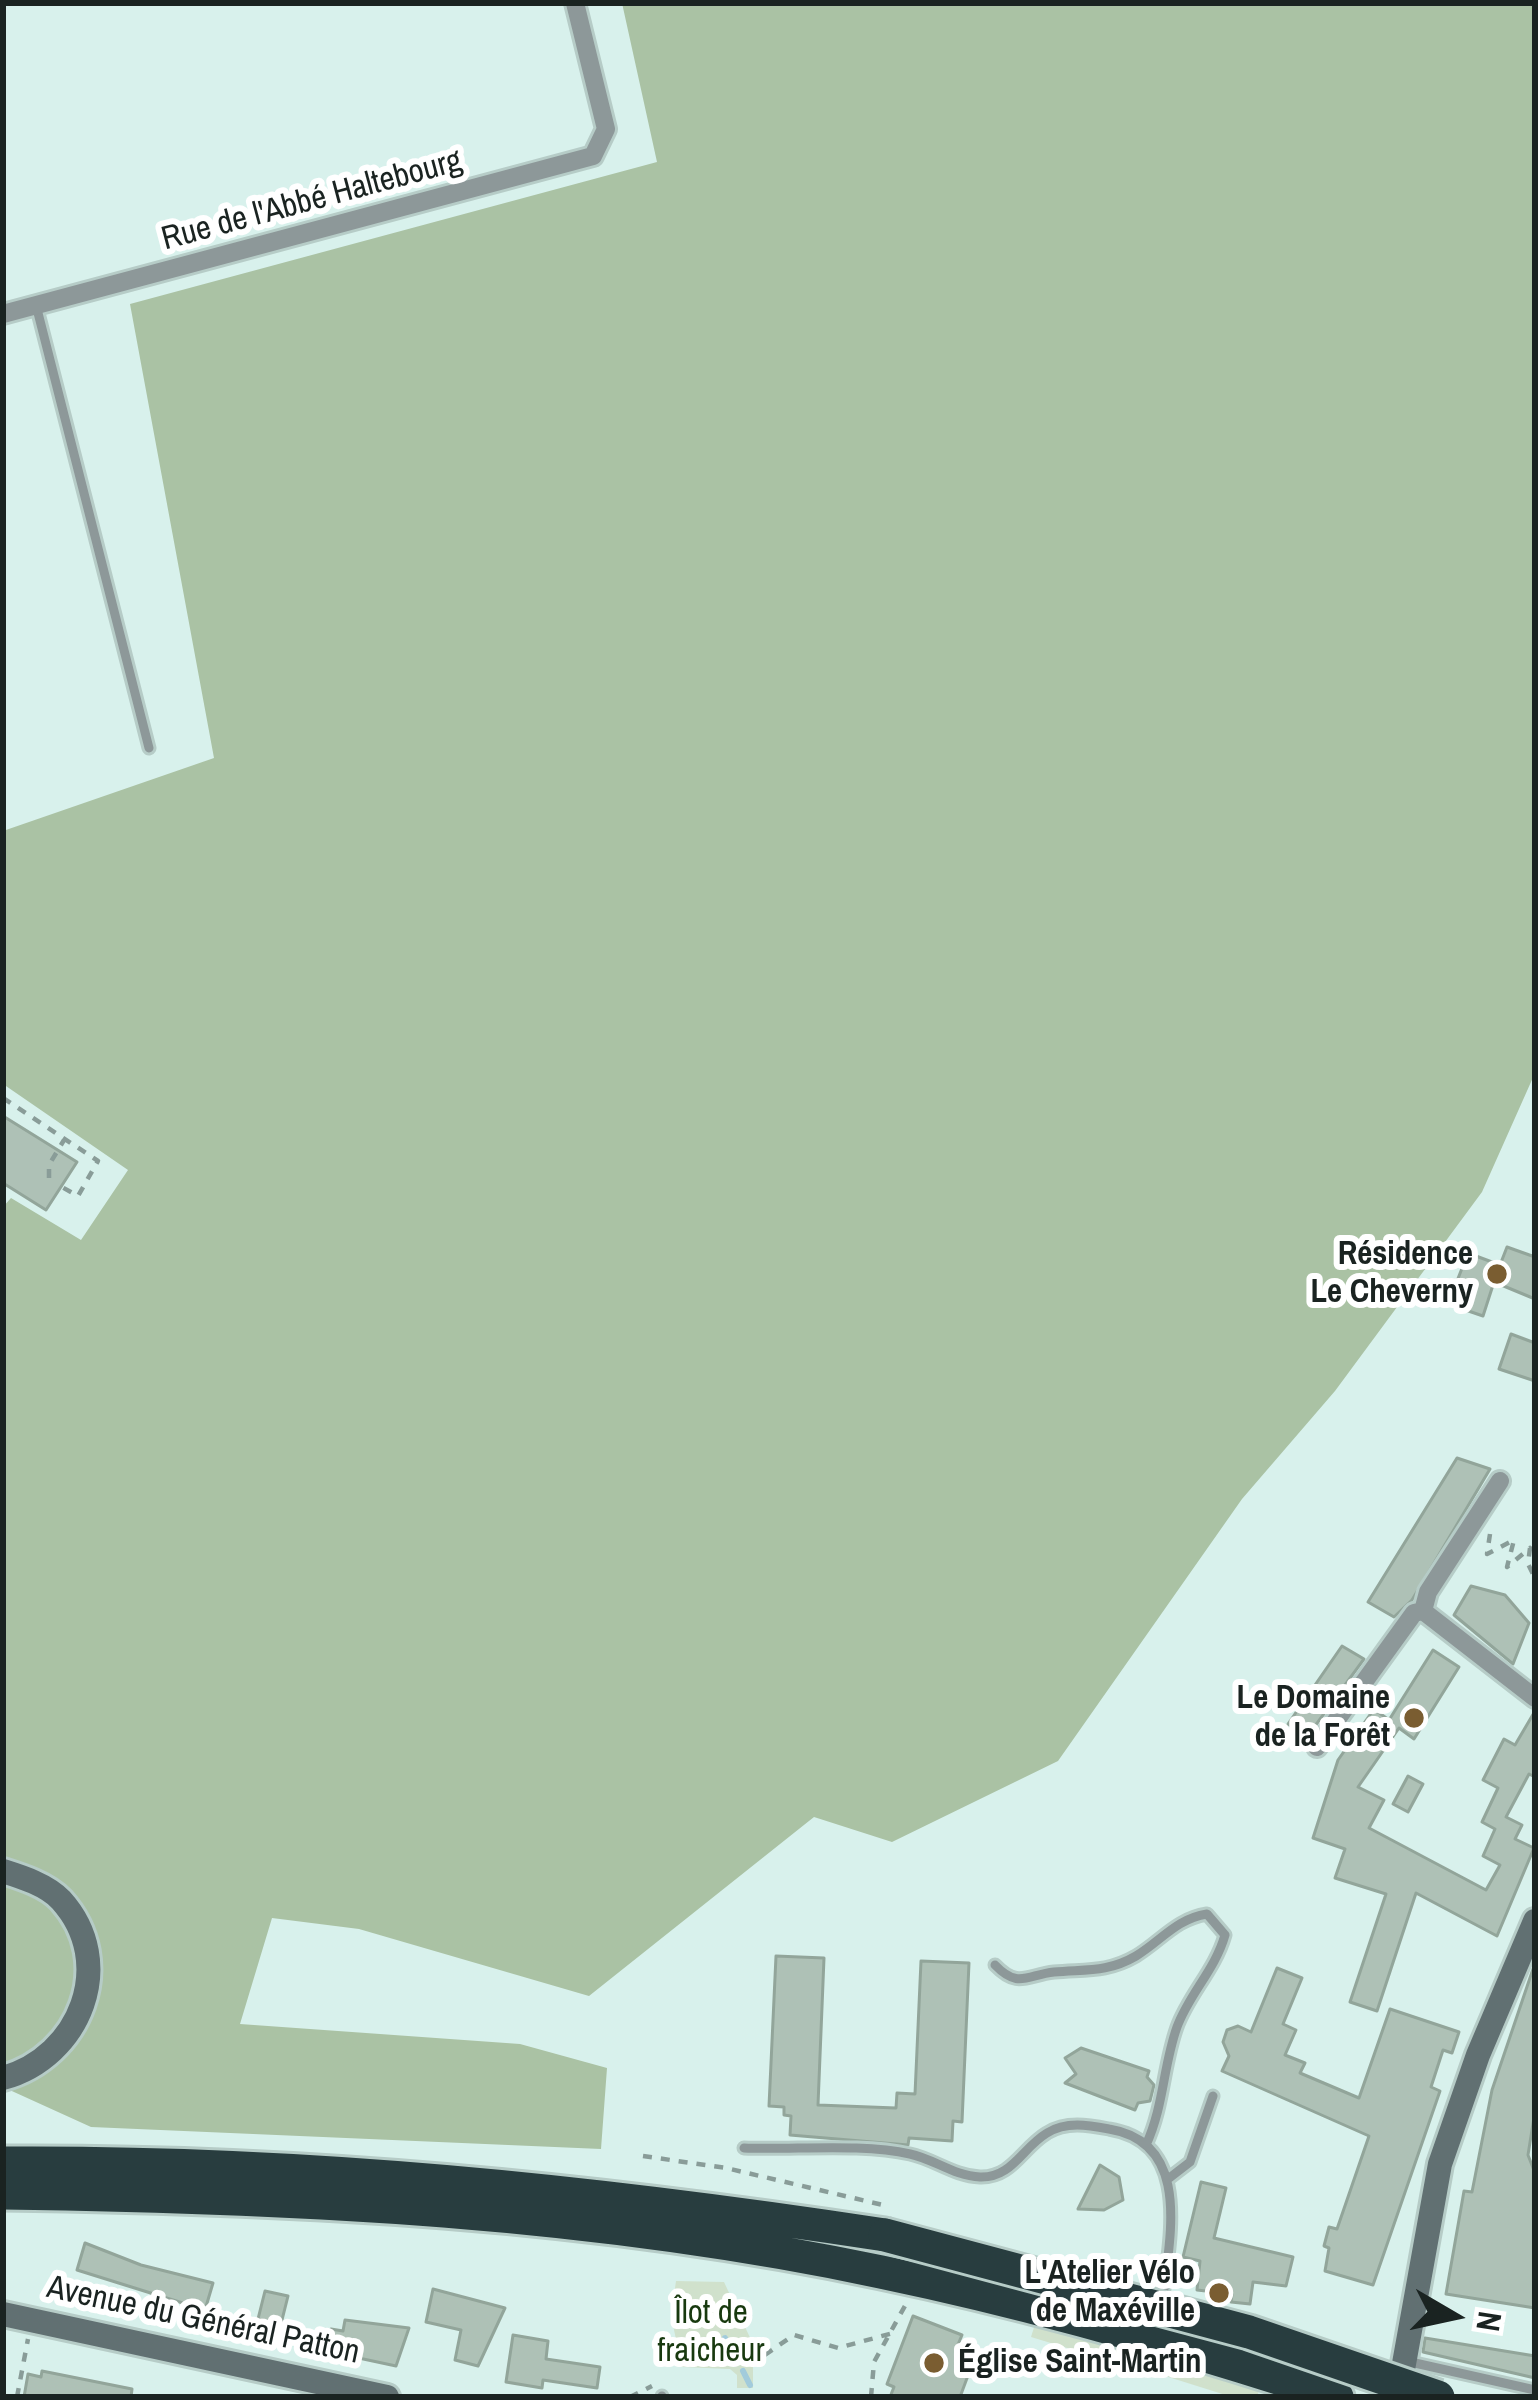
<!DOCTYPE html>
<meta charset="utf-8">
<style>
body{margin:0}
#map{position:relative;width:1538px;height:2400px;overflow:hidden;background:#d8f1ec;font-family:"Archivo Narrow",sans-serif}
canvas{display:block}
.frame{position:absolute;inset:0;border:6px solid #1a2321;pointer-events:none}
.north{position:absolute;left:1394px;top:2256px;width:120px;height:120px;-webkit-text-stroke:9px #fff;paint-order:stroke;rotate:99deg;font-size:33px;font-weight:700;line-height:48px;text-align:center;color:#1a2321}
.north::after{content:'';display:block;margin:auto;width:42px;height:54px;background:#1a2321;clip-path:polygon(50% 0,100% 100%,50% 72%,0 100%)}
</style>
<div id="map">
<canvas width="1538" height="2400"></canvas>
<div class="frame"></div>
<div class="north">N</div>
</div>
<script>
const context = document.querySelector('canvas').getContext('2d');
context.lineJoin = 'round';
function fillPath(path, color) { context.fillStyle = color; context.fill(path, 'evenodd'); }
function strokePath(path, color, width, dash) { context.strokeStyle = color; context.lineWidth = width; context.lineCap = dash ? 'butt' : 'round'; context.setLineDash(dash || []); context.stroke(path); }
function drawText(font, color, halo, rows, align = 'center') {
  context.font = font + ' "Archivo Narrow",sans-serif'; context.lineWidth = 12; context.setLineDash([]); context.textBaseline = 'middle'; context.strokeStyle = halo; context.fillStyle = color; for (const [text, x, y, turn = 0] of rows) {
    context.save(); context.translate(x, y); context.rotate((+turn || 0) * Math.PI / 180); context.textAlign = isNaN(turn) ? turn : align; if (halo) context.strokeText(text, 0, 0); context.fillText(text, 0, 0); context.restore();
  }
}
const green = new Path2D(`
 M1055 2260 1156 2291 1133 2368 1031 2337Z
 M676 2281 724 2282 753 2344V2388H737V2375L730 2369 682 2367 671 2316Z
 M1166 2295 1278 2330 1257 2397H1232L1143 2369Z`);
const forest = new Path2D(`
 M622 3H1535V1073L1482 1192 1335 1391 1242 1499 1058 1761 892 1842 814 1817 589 1996 359 1929 272 1918 240 2024 520 2044 607 2068 601 2149 91 2127 3 2087V1207L11 1198 81 1240 128 1170 3 1084V831L214 758 130 304 657 162Z`);
const stream = new Path2D(`
 M725 2338 734 2364
 M743 2371 750 2385`);
const building = new Path2D(`
 M3 1116 77 1162 46 1210 3 1183Z
 M1507 1247 1535 1257V1299L1494 1282 1483 1316 1448 1304 1468 1253 1500 1265Z
 M1511 1334 1535 1343V1381L1499 1369Z
 M1457 1458 1490 1469 1412 1600 1394 1617 1368 1602Z
 M1471 1586 1505 1595 1529 1623 1513 1664 1454 1615Z
 M1342 1646 1364 1659 1307 1737 1288 1724Z
 M1433 1650 1459 1667 1414 1739 1399 1728 1358 1787 1384 1800 1369 1828 1486 1890 1500 1865 1483 1856 1495 1829 1482 1822 1498 1788 1483 1780 1504 1739 1515 1745 1535 1711V1777L1529 1774 1506 1817 1522 1825 1515 1839 1534 1848 1497 1936 1416 1893 1377 2011 1350 2002 1386 1894 1335 1878 1345 1849 1313 1838 1338 1760 1374 1709 1389 1720Z
 M1408 1776 1423 1784 1408 1812 1393 1804Z
 M776 1956 824 1958 818 2105 896 2108 897 2093 915 2094 921 1961 969 1963 962 2122 953 2121 952 2141 909 2138 908 2145 790 2135 791 2116 784 2115V2107L769 2106Z
 M1534 1966 1535 2111 1528 2155 1535 2173V2308L1446 2294 1464 2191 1472 2192 1492 2090Z
 M1277 1968 1302 1978 1283 2024 1296 2030 1285 2055 1305 2063 1300 2073 1359 2098 1390 2009 1459 2032 1452 2053 1443 2050 1431 2087 1440 2091 1373 2285 1325 2271 1329 2248 1324 2246 1329 2227 1337 2229 1369 2136 1222 2071 1229 2056 1223 2042 1227 2030 1238 2026 1251 2032Z
 M1081 2048 1149 2071 1147 2077 1154 2085 1150 2101 1138 2103 1135 2110 1065 2083 1076 2074 1065 2058Z
 M1100 2165 1119 2177 1123 2200 1104 2210 1078 2209Z
 M1201 2182 1226 2188 1214 2238 1293 2257 1286 2286 1253 2282 1250 2304 1231 2302 1232 2294 1197 2290 1200 2261 1183 2257Z
 M85 2243 141 2265 213 2283 205 2310 77 2270Z
 M433 2289 505 2308 478 2366 455 2360 461 2330 426 2322Z
 M265 2291 288 2296 281 2324 258 2319Z
 M913 2316 962 2335 957 2347 976 2354 960 2397H890L894 2387 887 2384Z
 M345 2320 409 2328 396 2366 326 2351 331 2329 343 2331Z
 M513 2335 548 2341 546 2359 600 2367 597 2388 543 2380 542 2388 506 2382Z
 M1425 2338 1535 2356V2378L1423 2352Z
 M42 2371 132 2389 131 2397H24L28 2374 41 2377Z`);
const path = new Path2D(`
 M3 1098 98 1161 78 1196 60 1186
 M49 1178V1165L64 1140
 M1490 1534 1487 1554 1514 1540 1507 1567 1530 1548 1528 1564 1534 1576
 M643 2156 726 2168 883 2205
 M750 2365 794 2335 838 2348 893 2333
 M17 2397 28 2339
 M630 2397 652 2386
 M871 2397 874 2362 906 2304`);
const lane = new Path2D(`
 M36 305 149 748
 M995 1965C1018 1989 1027 1975 1054 1972 1084 1969 1107 1973 1136 1956 1162 1940 1176 1919 1207 1914L1225 1935C1215 1970 1189 1994 1177 2027 1163 2066 1164 2106 1146 2145
 M744 2148C794 2150 862 2143 910 2154 934 2159 954 2176 980 2177 1012 2178 1022 2148 1047 2133 1066 2121 1088 2125 1109 2129 1189 2142 1171 2231 1164 2289
 M1168 2179 1190 2162 1213 2096
 M1406 2361 1535 2390
 M662 2397V2396`);
const street = new Path2D(`
 M3 314 593 156 606 129 575 3
 M1423 1611 1428 1592 1500 1481
 M1423 1611 1535 1698
 M1317 1747 1414 1613 1423 1611`);
const secondary = new Path2D(`
 M3 1871C22 1877 47 1885 61 1900 118 1963 80 2057 3 2078
 M3 2314 387 2397
 M1398 2397 1440 2164 1478 2055 1535 1921`);
const highway = new Path2D(`
 M3 2163C303 2161 589 2190 885 2235
 M3 2193C297 2197 593 2211 881 2272 1035 2304 1188 2348 1337 2397`);
const highwayBridge = new Path2D(`
 M885 2235 1249 2332 1438 2397`);
const markers = [
 [1497,1274,12,"#7a5d31"],
 [1414,1718,12,"#7a5d31"],
 [1219,2293,12,"#7a5d31"],
 [934,2363,12,"#7a5d31"]
];
const streetNames = [
 ["Rue de l'Abbé Haltebourg",312,201,-15],
 ["Avenue du Général Patton",203,2321,12]
];
const poiNames = [
 ["Résidence",1473,1255],
 ["Le Cheverny",1473,1293],
 ["Le Domaine",1390,1699],
 ["de la Forêt",1390,1737],
 ["L'Atelier Vélo",1195,2274],
 ["de Maxéville",1195,2312],
 ["Église Saint-Martin",958,2363,"left"]
];
const parkNames = [
 ["Îlot de",711,2314],
 ["fraicheur",711,2352]
];
fillPath(green, '#d0e1cc');
fillPath(forest, '#aac2a4');
strokePath(stream, '#a2cbdb', 6);
fillPath(building, '#aec1b6');
strokePath(building, '#92a59a', 3);
strokePath(lane, '#b6ccc7', 15);
strokePath(street, '#b6ccc7', 24);
strokePath(secondary, '#b6ccc7', 30);
strokePath(highway, '#b6ccc7', 39);
strokePath(path, '#899c98', 4.5, [9, 9]);
strokePath(lane, '#8d9899', 9);
strokePath(street, '#8d9899', 18);
strokePath(secondary, '#617072', 24);
strokePath(highway, '#283d3f', 33);
strokePath(highwayBridge, '#b6ccc7', 39, []);
strokePath(highwayBridge, '#283d3f', 33);
for (const [x, y, r, color] of markers) { const dot = new Path2D(); dot.arc(x, y, r, 0, 2 * Math.PI); context.fillStyle = color; context.fill(dot); strokePath(dot, '#fff', 4.5); }
drawText('33px', '#1a2321', '#fff', streetNames);
drawText('bold 33px', '#1a2321', '#fff', poiNames, 'right');
drawText('33px', '#18390f', '#fff', parkNames);
</script>
